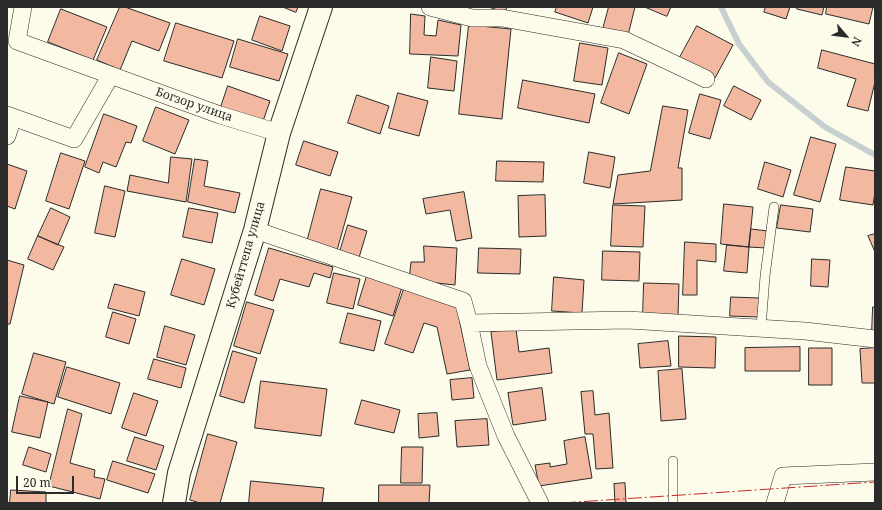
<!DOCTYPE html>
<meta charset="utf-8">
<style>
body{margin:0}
#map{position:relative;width:882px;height:510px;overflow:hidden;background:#fdfbea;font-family:"Noto Serif",serif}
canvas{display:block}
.frame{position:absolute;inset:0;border:8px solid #2b2b2b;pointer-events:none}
.north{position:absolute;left:826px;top:16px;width:40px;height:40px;-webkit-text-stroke:3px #fdfbea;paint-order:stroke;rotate:118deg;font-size:11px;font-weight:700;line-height:16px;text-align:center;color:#2b2b2b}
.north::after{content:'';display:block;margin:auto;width:14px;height:18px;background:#2b2b2b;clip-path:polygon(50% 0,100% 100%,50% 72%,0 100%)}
.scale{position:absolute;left:16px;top:476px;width:58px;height:18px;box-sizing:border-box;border:2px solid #2b2b2b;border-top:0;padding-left:5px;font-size:12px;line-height:14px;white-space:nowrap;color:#2b2b2b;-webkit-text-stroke:3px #fdfbea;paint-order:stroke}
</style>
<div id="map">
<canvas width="882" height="510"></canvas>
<div class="frame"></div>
<div class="north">N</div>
<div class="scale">20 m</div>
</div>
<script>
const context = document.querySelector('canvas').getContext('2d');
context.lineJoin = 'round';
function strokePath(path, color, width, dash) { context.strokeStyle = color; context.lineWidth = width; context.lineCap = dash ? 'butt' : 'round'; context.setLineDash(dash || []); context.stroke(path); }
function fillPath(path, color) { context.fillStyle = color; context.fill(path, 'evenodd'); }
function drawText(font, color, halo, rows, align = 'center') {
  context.font = font + ' "Noto Serif",serif'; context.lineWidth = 3; context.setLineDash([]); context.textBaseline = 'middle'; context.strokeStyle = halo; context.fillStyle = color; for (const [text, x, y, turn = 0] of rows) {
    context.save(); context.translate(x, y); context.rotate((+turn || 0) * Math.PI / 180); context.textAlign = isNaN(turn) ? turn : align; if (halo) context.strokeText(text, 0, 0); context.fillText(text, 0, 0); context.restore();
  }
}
const stream = new Path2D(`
 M721 7 739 44 768 82 825 127 875 155`);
const building = new Path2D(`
 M120 7H125L170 23 159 51 132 41 120 70 97 60Z
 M283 7H298L296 12Z
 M489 7H507L505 12Z
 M557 7H593L588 23 555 12Z
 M609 7H635L628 35 603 29Z
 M645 7H671L667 16Z
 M766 7H790L786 19 764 12Z
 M797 7H824L822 15 797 9Z
 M827 7H873L869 24 826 14Z
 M61 9 107 27 93 60 48 42Z
 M411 14 425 16 424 35 436 36 438 20 461 25 458 56 410 54Z
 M260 16 290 26 282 51 252 40Z
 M176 23 234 41 222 78 164 61Z
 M469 25 511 29 502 119 459 114Z
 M697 26 733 45 715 78 679 59Z
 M238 39 288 54 279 81 230 67Z
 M580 43 608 48 602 85 574 81Z
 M822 50 875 64V82L868 111 847 106 856 79 818 68Z
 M619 53 647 64 629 114 601 103Z
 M431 57 457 61 454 91 428 88Z
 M523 80 595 94 589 123 518 108Z
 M228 86 270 101 262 124 220 110Z
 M734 86 761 100 751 120 724 106Z
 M398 93 428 101 419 136 389 128Z
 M700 94 721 100 710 139 689 133Z
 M357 95 389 106 380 134 348 123Z
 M663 106 688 110 678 168H682V200L613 204 618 175 650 171Z
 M156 107 189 120 175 154 143 141Z
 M104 114 137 126 131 143 126 142 116 167 103 162 99 173 85 167Z
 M811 137 836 144 820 202 794 195Z
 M304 141 338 152 330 176 296 165Z
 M589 152 615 157 610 188 584 183Z
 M61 153 85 161 69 209 46 201Z
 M171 157 192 159 186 202 127 191 130 175 168 183Z
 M195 159 208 161 204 186 240 193 235 213 188 202Z
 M497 161 544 162 543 182 496 181Z
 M765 162 791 170 783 197 758 189Z
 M7 164 27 171 15 209 7 206Z
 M846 167 875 171V192L873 205 840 200Z
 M105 186 125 191 115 237 95 233Z
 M321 189 352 197 336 254 306 246Z
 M464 192 472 238 456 241 450 210 426 214 423 199Z
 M545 195 546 236 519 237 518 196Z
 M724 204 753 207 749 247 721 244Z
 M613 205 645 206 643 247 611 246Z
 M781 205 813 209 810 232 777 228Z
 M51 208 70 217 58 245 38 236Z
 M189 208 218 213 212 243 183 237Z
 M348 225 367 231 358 261 339 255Z
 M751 229 768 231 766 248 749 247Z
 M875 234V252L868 236Z
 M38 236 64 247 53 270 28 259Z
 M685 242 716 244V262L697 260V295H683Z
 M727 245 749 247 747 273 724 271Z
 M424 246 457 248 455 285 409 280 411 262H424Z
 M269 248 333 267 330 278 314 273 309 287 280 279 273 301 255 295Z
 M479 248 521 249 520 274 478 273Z
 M603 251 640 252 639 281 602 280Z
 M182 259 215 269 204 305 171 295Z
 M812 259 830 260 828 287 811 286Z
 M7 260 24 265 10 324H7Z
 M334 273 360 279 353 309 327 303Z
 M367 276 402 287 393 316 358 305Z
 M554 277 584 280 582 313 552 311Z
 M644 283 679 284 678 316 643 315Z
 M115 284 145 292 139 316 108 308Z
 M404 289 456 304 470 370 447 374 437 327 424 323 413 353 385 344Z
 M731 297 760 298 759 317 730 316Z
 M247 302 274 310 260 354 234 346Z
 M873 307H875V333H872Z
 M113 312 136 319 129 344 106 337Z
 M348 313 381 321 374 351 340 343Z
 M165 326 195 335 186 365 157 357Z
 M516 329 519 352 549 348 552 373 497 380 491 332Z
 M679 336 716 337 715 368 679 367Z
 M668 341 671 366 640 368 638 344Z
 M800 347V371H745V348Z
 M809 348H832V385H809Z
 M875 348V383H862L860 349Z
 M233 351 257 358 244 403 220 396Z
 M34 353 66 362 54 404 22 394Z
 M154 359 186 368 181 388 148 379Z
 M67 367 120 383 111 414 58 397Z
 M682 369 686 419 661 421 658 371Z
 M472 378 474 398 452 400 450 380Z
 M261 381 327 389 321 436 255 428Z
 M542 388 546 420 513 425 508 393Z
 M593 391 595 415 609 413 613 468 596 469 593 434H585L581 392Z
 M134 393 158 401 146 436 122 428Z
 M20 396 48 402 40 438 12 432Z
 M362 400 400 410 394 433 355 424Z
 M68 409 82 414 70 463 95 470 94 477 105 479 100 499 49 486Z
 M437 413 439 436 419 438 418 414Z
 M487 419 489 445 457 447 455 421Z
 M208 434 237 442 220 503H200L190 500Z
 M135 437 164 446 156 470 127 461Z
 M585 437 592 478 539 486 535 465 550 463V467L567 464 564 441Z
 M29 447 51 454 46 472 23 465Z
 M402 447H423L422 483H401Z
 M113 461 155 474 148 493 107 480Z
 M251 481 324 488 322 503H249Z
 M625 483 626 503H615L614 484Z
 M379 485H430L429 503H379Z
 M11 490 46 492V503H10Z`);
const service = new Path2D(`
 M761 328 765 276 774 207
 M673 461V503`);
const minor = new Path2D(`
 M23 7 17 41 220 115 279 133
 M430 7 472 18H502L624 40 706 79
 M7 115 74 139 111 75
 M7 136 13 117
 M255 230 463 301 469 323 478 366 506 436 540 503
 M469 323 628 320 805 331 875 339
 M775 503 783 476 875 472`);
const tertiary = new Path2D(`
 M174 503 179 473 255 230 279 133 321 7`);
const power = new Path2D(`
 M562 503 875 482`);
const streetNames = [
 ["Богзор улица",194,105,19],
 ["Кубейттепа улица",246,255,-74]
];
strokePath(stream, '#c7d0d0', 6);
fillPath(building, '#f2b8a0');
strokePath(building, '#2b2b2b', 1);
strokePath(service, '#2b2b2b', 10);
strokePath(minor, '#2b2b2b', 18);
strokePath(tertiary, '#2b2b2b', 24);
strokePath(service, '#fdfbea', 9);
strokePath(minor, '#fdfbea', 17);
strokePath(tertiary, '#fdfbea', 22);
strokePath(power, '#c62828', 1, [14, 3, 2, 3]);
drawText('12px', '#2b2b2b', '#fdfbea', streetNames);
</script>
